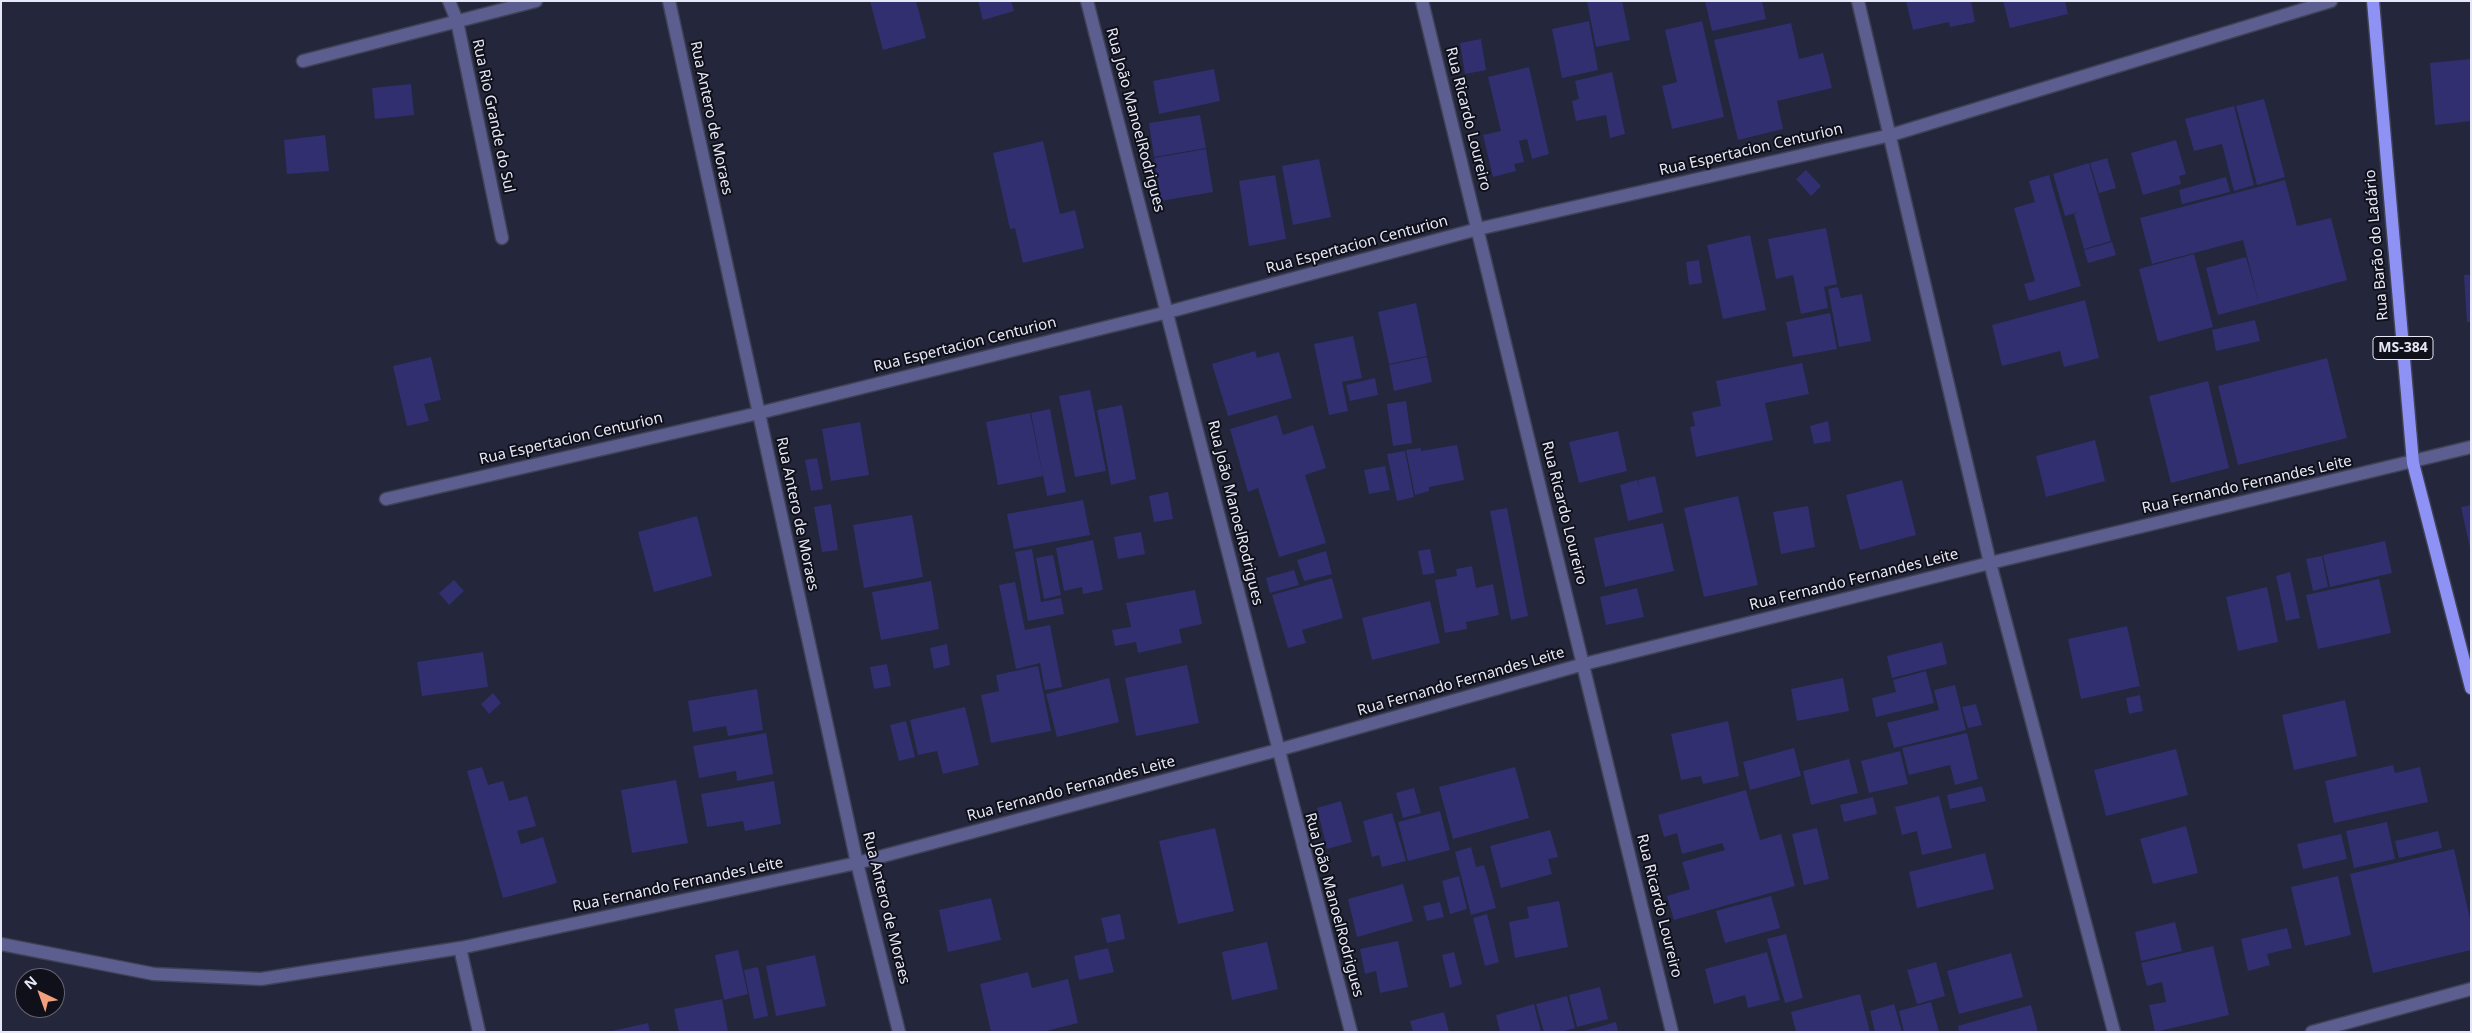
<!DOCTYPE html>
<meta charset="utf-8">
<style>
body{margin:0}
#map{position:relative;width:2472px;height:1033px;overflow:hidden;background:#24263b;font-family:"Noto Sans",sans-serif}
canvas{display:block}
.frame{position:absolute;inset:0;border:2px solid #e6e8f7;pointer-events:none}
.north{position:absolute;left:15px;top:968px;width:50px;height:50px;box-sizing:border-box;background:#0f101a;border:1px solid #656672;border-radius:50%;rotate:318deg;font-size:14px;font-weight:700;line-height:20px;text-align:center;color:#e6e8f7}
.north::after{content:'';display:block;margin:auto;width:18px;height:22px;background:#f1a17d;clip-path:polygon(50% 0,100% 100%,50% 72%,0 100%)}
</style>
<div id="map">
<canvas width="2472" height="1033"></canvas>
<div class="frame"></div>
<div class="north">N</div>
</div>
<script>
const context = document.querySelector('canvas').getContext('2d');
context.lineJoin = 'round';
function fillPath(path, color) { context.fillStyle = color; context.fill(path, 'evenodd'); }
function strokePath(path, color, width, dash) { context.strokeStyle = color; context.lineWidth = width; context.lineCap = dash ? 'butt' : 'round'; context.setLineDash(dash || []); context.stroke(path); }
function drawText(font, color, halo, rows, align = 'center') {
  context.font = font + ' "Noto Sans",sans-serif'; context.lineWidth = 4; context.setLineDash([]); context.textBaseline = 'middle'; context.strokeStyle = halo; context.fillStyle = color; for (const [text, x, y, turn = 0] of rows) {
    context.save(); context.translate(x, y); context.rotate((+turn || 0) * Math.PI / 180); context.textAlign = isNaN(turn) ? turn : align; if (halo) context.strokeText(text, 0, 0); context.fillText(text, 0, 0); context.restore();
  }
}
const building = new Path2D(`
 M870 1H916L926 38 883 50Z
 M978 1H1011L1014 11 983 20Z
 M1587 1H1622L1630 40 1596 47Z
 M1705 1H1762L1766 19 1712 31Z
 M1906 1H1971L1975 22 1950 27 1949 22 1913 30Z
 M2003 1H2065L2068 14 2010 28Z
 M1589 21 1598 70 1562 78 1552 29Z
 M1702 21 1724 117 1672 129 1662 86 1677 82 1665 30Z
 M1791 23 1799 59 1823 53 1832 88 1777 101 1783 129 1738 140 1714 40Z
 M1481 39 1486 70 1465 74 1460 43Z
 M2471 59V121L2435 125 2430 63Z
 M1529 67 1549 154 1532 159 1527 139 1519 141 1524 162 1514 164 1516 171 1493 177 1483 135 1501 131 1488 77Z
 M1214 69 1220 101 1159 114 1153 81Z
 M1612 72 1625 134 1610 138 1606 115 1576 121 1572 101 1579 99 1575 81Z
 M411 84 414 115 375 119 372 88Z
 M2264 99 2285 177 2257 185 2236 106Z
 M2234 106 2254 185 2234 191 2222 144 2194 151 2185 119Z
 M1200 115 1206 148 1154 157 1149 123Z
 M325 135 329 171 287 174 284 140Z
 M2176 140 2186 174 2179 176 2181 184 2143 195 2131 153Z
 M1043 141 1060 214 1075 210 1084 248 1023 263 1015 228 1010 229 993 153Z
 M1206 149 1213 192 1161 201 1154 158Z
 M2107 158 2116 188 2099 193 2090 163Z
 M1319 159 1331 217 1293 225 1282 166Z
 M2089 163 2111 241 2084 249 2074 214 2079 212 2065 216 2053 174Z
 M1806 170 1821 186 1811 196 1796 179Z
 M1275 175 1286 239 1249 246 1239 181Z
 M2049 175 2081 286 2029 301 2024 284 2035 281 2014 208 2035 202 2029 181Z
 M2226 177 2230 192 2182 204 2179 190Z
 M2285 180 2297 226 2331 218 2347 280 2259 304 2243 240 2152 264 2140 218Z
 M1826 228 1837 284 1824 287 1828 308 1801 314 1793 275 1776 279 1768 239Z
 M1750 235 1766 310 1723 319 1707 245Z
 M2112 242 2116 255 2088 263 2084 250Z
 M2194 254 2213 327 2158 342 2139 269Z
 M2246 257 2259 304 2218 315 2206 268Z
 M1699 260 1702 283 1689 285 1686 262Z
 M2464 275H2471V322H2467Z
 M1838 287 1841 298 1862 294 1871 341 1839 347 1828 289Z
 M2085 300 2099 358 2064 367 2060 351 2002 366 1992 325Z
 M1416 303 1427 356 1389 364 1378 312Z
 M1830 313 1837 349 1793 357 1786 322Z
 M2255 320 2260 341 2216 351 2212 330Z
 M1353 336 1362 378 1342 382 1348 411 1329 415 1314 344Z
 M1255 351 1257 358 1279 352 1292 398 1228 416 1212 364Z
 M431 357 441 400 424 404 429 421 407 426 393 366Z
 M1427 357 1432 382 1394 391 1389 365Z
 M2327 358 2347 438 2238 465 2218 386Z
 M1802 363 1809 394 1765 403 1773 440 1696 457 1690 427 1695 426 1692 412 1721 406 1716 381Z
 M1375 378 1378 395 1350 401 1346 385Z
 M2208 381 2229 468 2171 483 2149 396Z
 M1090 390 1106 471 1075 477 1059 396Z
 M1406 401 1412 443 1393 446 1387 404Z
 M1122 405 1136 479 1111 485 1097 410Z
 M1050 409 1066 492 1047 496 1031 413Z
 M1030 413 1043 476 998 485 986 422Z
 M1277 415 1283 435 1313 425 1326 468 1305 475 1326 543 1279 557 1258 488 1248 492 1230 429Z
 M1828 421 1831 441 1814 444 1810 426Z
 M860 422 869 475 831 481 822 429Z
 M1618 431 1627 471 1579 483 1569 442Z
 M2095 440 2105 481 2046 497 2036 456Z
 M1457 445 1464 480 1429 487V491L1415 495 1406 450 1421 448V451Z
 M1405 451 1414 497 1397 501 1387 454Z
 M817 458 823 489 811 491 805 460Z
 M1385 466 1390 490 1369 494 1364 470Z
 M1655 476 1663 512 1628 521 1620 485 1637 480 1640 488 1638 480Z
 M1902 480 1916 535 1860 550 1846 495Z
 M1168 492 1173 519 1154 522 1149 496Z
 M1738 496 1758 585 1704 597 1684 508Z
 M1083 500 1090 535 1014 549 1007 514Z
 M831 504 838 550 822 552 814 507Z
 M2471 505V548H2470L2461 507Z
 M1808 506 1815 547 1781 554 1773 512Z
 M1507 508 1528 616 1511 620 1490 511Z
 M912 515 923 577 864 588 853 525Z
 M697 516 712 576 654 592 638 532Z
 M1663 523 1674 571 1605 587 1594 538Z
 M1141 532 1145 554 1118 559 1114 537Z
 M1093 540 1103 590 1083 594 1082 587 1064 591 1056 548Z
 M2385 541 2392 573 2330 587 2323 555Z
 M1032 549 1041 602 1061 598 1064 614 1028 621 1015 552Z
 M1430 549 1435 573 1423 575 1418 551Z
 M1326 551 1332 574 1304 581 1297 560Z
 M1053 555 1061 595 1044 599 1036 558Z
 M2322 556 2328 587 2313 591 2306 559Z
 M1472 566 1476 588 1493 584 1499 615 1466 622 1467 629 1445 633 1435 580 1457 576 1456 569Z
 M1294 570 1299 585 1270 593 1266 578Z
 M2290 572 2300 618 2286 621 2276 576Z
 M1332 578 1343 618 1302 630 1306 643 1288 648 1272 595Z
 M2379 579 2391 633 2318 649 2306 595Z
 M454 580 464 591 449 605 439 593Z
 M931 581 939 629 881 640 872 592Z
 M1015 582 1025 630 1050 625 1062 687 1045 690 1040 663 1016 669 999 585Z
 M2267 587 2278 642 2238 651 2226 597Z
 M1637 588 1644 617 1606 625 1600 597Z
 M1195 590 1202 624 1179 629 1182 643 1138 653 1136 642 1115 646 1112 630 1131 627 1126 603Z
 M1430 601 1440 643 1372 660 1362 618Z
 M2127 626 2140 686 2081 699 2068 639Z
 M1942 642 1947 664 1892 678 1887 656Z
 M947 644 950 665 934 669 930 648Z
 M483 652 488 687 422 696 417 662Z
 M887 664 891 686 874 689 870 667Z
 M1187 665 1199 723 1136 736 1125 678Z
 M1038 666 1051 731 991 743 981 695 999 691 996 675Z
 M1926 671 1934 703 1876 717 1872 698 1896 692 1893 680Z
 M1109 678 1119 722 1057 737 1046 694Z
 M1843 678 1849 711 1797 721 1791 689Z
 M1955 685 1966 730 1894 748 1887 723 1939 710 1934 690Z
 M757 689 763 730 728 736 726 726 693 732 688 701Z
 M493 693 501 703 489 714 481 704Z
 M2140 695 2143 711 2129 714 2126 698Z
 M2345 700 2357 756 2294 770 2282 715Z
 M1976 704 1982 725 1968 728 1962 707Z
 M965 707 979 765 943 774 937 751 918 755 910 720Z
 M906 721 915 757 899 761 890 725Z
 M1728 721 1739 776 1703 784 1701 776 1681 780 1671 734Z
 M766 733 773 774 737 781 736 771 699 778 693 746Z
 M1967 733 1978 779 1955 785 1950 765 1909 775 1902 748Z
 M1794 748 1801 776 1750 790 1743 762Z
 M2176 749 2188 795 2106 816 2094 770Z
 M1900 751 1908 784 1869 793 1861 761Z
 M1849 759 1858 793 1811 805 1803 771Z
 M2393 765 2395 773 2420 767 2428 802 2334 823 2325 781Z
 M482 767 488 785 503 781 509 801 527 796 536 826 517 831 521 844 543 837 557 883 503 898 467 771Z
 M1515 767 1529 818 1453 839 1439 787Z
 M676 780 688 843 632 853 621 790Z
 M774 781 781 824 745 831 743 821 707 827 701 794Z
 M1982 786 1986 801 1950 809 1947 795Z
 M1414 788 1421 813 1403 818 1396 793Z
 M1746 790 1760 840 1781 834 1795 886 1674 920 1667 896 1690 889 1682 862 1725 850 1722 843 1682 854 1677 833 1664 837 1658 815Z
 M1939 796 1952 848 1922 855 1917 831 1902 835 1895 807Z
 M1873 797 1877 814 1844 822 1840 805Z
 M1341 801 1352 842 1327 849 1317 808Z
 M1440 811 1450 850 1408 861 1398 822Z
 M1392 813 1406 861 1382 867 1379 855 1372 857 1363 821Z
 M2387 822 2395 859 2354 868 2346 831Z
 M2186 826 2198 873 2153 884 2140 839Z
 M1215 828 1234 911 1178 924 1159 841Z
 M1817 828 1829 879 1804 885 1792 834Z
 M1550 830 1558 857 1548 859 1552 874 1501 888 1490 846Z
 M2438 831 2442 848 2399 858 2395 841Z
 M2341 834 2347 859 2303 869 2297 844Z
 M1471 847 1476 867 1484 865 1496 908 1471 915 1455 852Z
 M2454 849 2471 923V950L2373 973 2350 874Z
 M1985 853 1994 889 1917 908 1909 872Z
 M1459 876 1467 909 1450 914 1442 881Z
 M2338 876 2351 935 2305 946 2291 887Z
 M1403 884 1413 921 1357 937 1348 899Z
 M1771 896 1780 928 1725 943 1716 911Z
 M991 898 1001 940 948 952 939 910Z
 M1559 901 1568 947 1515 958 1509 922 1529 918 1527 907Z
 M1440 902 1444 917 1427 921 1423 906Z
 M1120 914 1125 939 1107 943 1101 918Z
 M1487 914 1499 962 1485 966 1473 918Z
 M2175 922 2182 951 2141 961 2135 932Z
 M2287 928 2292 948 2267 954 2270 965 2248 971 2241 939Z
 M1786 934 1803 998 1785 1003 1767 939Z
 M1398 941 1408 987 1380 993 1376 971 1365 974 1360 949Z
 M1267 942 1278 989 1232 1000 1222 952Z
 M2213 946 2229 1015 2155 1032 2149 1005 2166 1002 2162 982 2147 986 2141 963Z
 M1108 948 1114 972 1079 980 1074 956Z
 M738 950 748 994 724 1000 715 955Z
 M1454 952 1462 984 1450 988 1442 955Z
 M1767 952 1780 1000 1748 1008 1745 995 1714 1004 1705 969Z
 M2011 953 2023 997 1959 1014 1947 971Z
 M815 955 826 1006 776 1016 766 966Z
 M1936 962 1945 996 1917 1004 1907 970Z
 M758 967 768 1016 754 1019 744 970Z
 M1028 972 1032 988 1068 979 1078 1023 1042 1032H991L980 984Z
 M1600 987 1608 1019 1577 1027 1569 995Z
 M1860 994 1870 1032H1796L1791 1012Z
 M1567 996 1575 1028 1561 1032H1544L1536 1004Z
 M722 999 728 1032H679L674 1009Z
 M1931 1002 1939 1032H1904L1899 1011Z
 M1534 1004 1541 1032H1500L1496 1015Z
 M1894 1004 1902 1032H1875L1870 1011Z
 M2031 1005 2038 1032H1959L1958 1026Z
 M1444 1012 1449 1032H1413L1410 1021Z
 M1616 1022 1618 1032H1584V1031Z
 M648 1023 650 1032H612V1031Z`);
const minor = new Path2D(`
 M449 1 457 21 502 238
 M669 1 857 863 899 1032
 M1087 1 1351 1032
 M1422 1 1672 1032
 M1858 1 1990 563 2114 1032
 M303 61 536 1
 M386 499 759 413 1168 312 1478 229 1891 135 2331 1
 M460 948 479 1032
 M2312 1032 2471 989`);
const tertiary = new Path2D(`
 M1 944 154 974 261 979 460 948 857 863 1278 750 1584 664 1990 563 2471 447`);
const primary = new Path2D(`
 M2373 1 2413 463 2471 688`);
const shields = [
 [2403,348,60]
];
const shieldNames = [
 ["MS-384",2403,348]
];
const streetNames = [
 ["Rua Rio Grande do Sul",493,116,78],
 ["Rua Antero de Moraes",711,118,78],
 ["Rua Ricardo Loureiro",1468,119,76],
 ["Rua João ManoelRodrigues",1135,120,75],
 ["Rua Espertacion Centurion",1751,150,-13],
 ["Rua Espertacion Centurion",1357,245,-15],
 ["Rua Barão do Ladário",2377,245,-95],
 ["Rua Espertacion Centurion",965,345,-14],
 ["Rua Espertacion Centurion",571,439,-13],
 ["Rua Fernando Fernandes Leite",2247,485,-13],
 ["Rua João ManoelRodrigues",1235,513,76],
 ["Rua Ricardo Loureiro",1564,513,76],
 ["Rua Antero de Moraes",797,514,78],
 ["Rua Fernando Fernandes Leite",1854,580,-14],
 ["Rua Fernando Fernandes Leite",1461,682,-16],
 ["Rua Fernando Fernandes Leite",1071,789,-15],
 ["Rua Fernando Fernandes Leite",678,885,-12],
 ["Rua João ManoelRodrigues",1334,905,75],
 ["Rua Ricardo Loureiro",1659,906,76],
 ["Rua Antero de Moraes",886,908,76]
];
fillPath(building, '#312f70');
strokePath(minor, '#3f4155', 15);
strokePath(tertiary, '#3f4155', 15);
strokePath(primary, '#3f4155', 15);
strokePath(minor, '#5b5e8e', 12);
strokePath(tertiary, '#5b5e8e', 12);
strokePath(primary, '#8e92f5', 12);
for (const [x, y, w] of shields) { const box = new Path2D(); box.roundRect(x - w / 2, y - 11.5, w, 23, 4); context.fillStyle = '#0f101a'; context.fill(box); strokePath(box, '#e6e8f7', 1); }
drawText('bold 14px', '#e6e8f7', null, shieldNames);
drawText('15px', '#e6e8f7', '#0f101a', streetNames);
</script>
